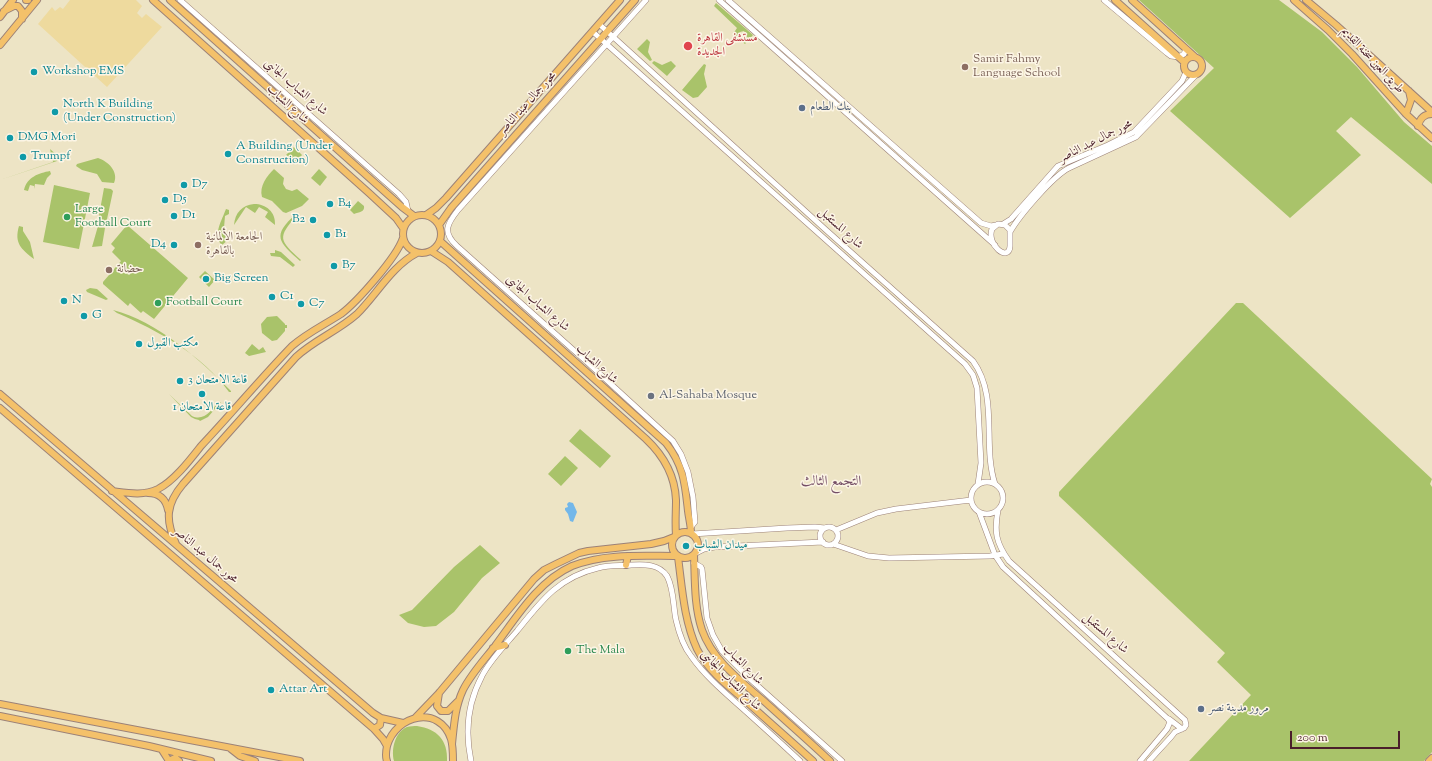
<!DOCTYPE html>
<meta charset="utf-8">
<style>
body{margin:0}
#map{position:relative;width:1432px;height:761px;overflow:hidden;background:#ede4c5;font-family:"Sorts Mill Goudy",serif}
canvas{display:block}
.scale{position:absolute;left:1290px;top:731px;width:110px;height:18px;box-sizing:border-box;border:2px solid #4a1f2b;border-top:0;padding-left:5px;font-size:12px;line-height:14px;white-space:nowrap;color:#4a1f2b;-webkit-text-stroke:3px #fcf5e5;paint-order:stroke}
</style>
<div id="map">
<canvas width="1432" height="761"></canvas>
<div class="scale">200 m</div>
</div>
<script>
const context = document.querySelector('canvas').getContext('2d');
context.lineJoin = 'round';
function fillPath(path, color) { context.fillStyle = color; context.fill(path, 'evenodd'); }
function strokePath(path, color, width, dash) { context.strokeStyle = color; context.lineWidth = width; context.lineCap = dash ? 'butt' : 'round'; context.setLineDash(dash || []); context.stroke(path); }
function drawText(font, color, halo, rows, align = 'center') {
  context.font = font + ' "Sorts Mill Goudy",Amiri,serif'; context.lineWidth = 3; context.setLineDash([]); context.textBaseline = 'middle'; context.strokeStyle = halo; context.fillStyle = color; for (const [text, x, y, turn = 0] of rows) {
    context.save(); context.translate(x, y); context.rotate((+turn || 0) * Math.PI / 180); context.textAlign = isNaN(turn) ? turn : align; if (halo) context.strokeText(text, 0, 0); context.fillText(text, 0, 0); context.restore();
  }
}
const green = new Path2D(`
 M1139 0H1279L1322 32 1357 67 1404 122 1432 146V184L1351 117 1336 131 1361 155 1290 218 1170 111 1214 68Z
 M716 3 753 35 745 44 740 40 746 39 747 36 744 31 740 32 739 34V39L733 34 737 28 714 6Z
 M647 39 650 42 648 52 652 60 650 61 637 49Z
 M654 61 662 65 671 61 676 66 667 76 652 63Z
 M704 64 706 65 704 74 707 87 698 97 693 98 682 90Z
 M294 147 302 155 295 163 286 155Z
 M50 149 59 157 57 161 0 180 53 162Z
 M98 158C108 161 119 172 114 183L102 182 97 174 82 170 76 166 77 164Z
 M274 169 284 178 283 184 286 189 292 191 297 189 309 199 302 206 286 213 283 212 272 201 262 197C259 186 267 176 274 169Z
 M319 169 327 177 320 186 311 178Z
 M50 171 51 174 47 178 44 185 35 184 34 189V186L30 185 28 191 24 190C27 177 39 173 50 171Z
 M54 185 90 193 79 249 43 242Z
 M104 188 111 189 113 191 106 224 98 221Z
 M358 201 364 206C365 212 359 212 354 214L350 210Z
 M254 204C266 204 276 212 275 225L265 217 268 212 259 207 255 213 246 207 234 225C235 213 242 205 254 204Z
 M226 209 229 210V214L225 216 224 228 228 240 222 245C212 236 222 220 226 209Z
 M296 214 297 215C277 238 279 240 301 260L300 261C279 242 271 236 296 214Z
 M127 225 188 278 154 319 143 311 141 313 130 303 128 306 103 284V282L121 261 112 252 115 248 111 244Z
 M19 226 23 227V231L30 242 34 259C21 249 14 243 19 226Z
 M98 226 105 228 102 246 92 247Z
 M275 250 281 252 295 265 293 267 280 257 271 256 270 253H275Z
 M205 271 215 280 209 287 199 277Z
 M90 288 97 289 108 299 106 300 87 292 86 290Z
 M1236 303H1243L1432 479 1430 484 1432 487V752L1424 761H1189L1251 695 1217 662 1225 653 1059 496V492Z
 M113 310C158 322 198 358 231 391V392H229C203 355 157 330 117 313Z
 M277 316 285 324V325H287V328H285V331L277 340 272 341 262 333 261 324 267 317Z
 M252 344 259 350 263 347 266 352 249 356 245 353Z
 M169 394 192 416C204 422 212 409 219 402H221L208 417 200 421 199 420 195 419 191 417Z
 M580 429 611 456 600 468 569 441Z
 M565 456 578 468 561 486 548 474Z
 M480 545 500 563 482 578 454 612 436 626 424 627 408 623 399 615 412 610 454 567Z
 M417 726C437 729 448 740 447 761H394C391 749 395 732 407 727 410 726 414 726 417 726Z`);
const sand = new Path2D(`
 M70 0H136L142 6 137 13 142 18 146 14 162 27 107 87 38 24 52 7 55 11 60 7 63 9Z`);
const water = new Path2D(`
 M569 502 573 503 577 512 573 522 570 521 568 514 565 510V508L568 507 567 504Z`);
const minor = new Path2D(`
 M180 0 399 194 406 202 408 211
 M646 0 458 210C447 224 442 232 457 246L588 363 673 441 681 454 688 472 693 497 695 522 691 527
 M719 0 995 245
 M728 0 981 223 991 226 996 225
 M1104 0 1167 53 1171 56 1179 57 1184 54 1186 49
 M599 24 826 230 973 361C999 397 982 444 995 484
 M593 32 965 364 973 375 977 388 981 463 978 484
 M998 224 1005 225 1010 230C1010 235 1010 241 1010 246 1009 263 986 245 992 229Z
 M1003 224 1011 219 1058 166 1108 145 1134 132 1182 81 1186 72
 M1010 232C1019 216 1053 176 1069 168L1136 137 1196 75
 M971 498a16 16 0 1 1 32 0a16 16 0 1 1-32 0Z
 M998 510C994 532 996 543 1009 561L1185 720 1186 725 1184 728 1175 732 1171 737 1149 761
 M979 512 995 555 1003 567 1168 719 1170 722 1167 729 1140 761
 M820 536a9 9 0 1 1 18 0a9 9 0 1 1-18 0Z
 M836 530 877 513 896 509 971 500
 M692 534 787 528 815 527 825 528
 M833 544 868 556 889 558 990 556 1003 554
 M696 553 704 549 715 547 823 542
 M694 563 701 567 702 569 707 618 713 635 722 651 750 679 842 761
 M1169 719 1182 729
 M471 761C465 732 468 702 482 676 490 660 506 644 517 631 541 601 559 577 598 568 609 565 621 566 631 565 644 564 659 564 667 576 674 589 673 606 676 620 679 633 683 646 691 656 705 676 724 692 742 708 761 725 781 743 800 761`);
const major = new Path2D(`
 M26 0H28
 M153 0 369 193 396 218 403 228
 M170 0 338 150 402 207 414 216
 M1115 0 1184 62
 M1132 0 1195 57
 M1294 0 1328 30 1352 54 1406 114 1432 138
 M1306 0 1336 25 1432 112
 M4 11 14 6H18L22 11V19
 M0 17 13 0
 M0 45 37 0
 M1184 66a9 9 0 1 1 18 0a9 9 0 1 1-18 0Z
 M1406 114 1411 100 1409 91
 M1418 126C1420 118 1424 114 1432 114
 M403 234a19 19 0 1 1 38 0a19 19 0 1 1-38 0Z
 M426 215 436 208 446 198 620 0
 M439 225 451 208 635 0
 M440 241 666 443C684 466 685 484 688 511 689 519 691 526 691 533
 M431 251 448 262 646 439C664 456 675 475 676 500 676 512 675 523 676 535
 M0 394 373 713 381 718 403 723
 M0 408 374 729 383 739 387 746
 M112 491C128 493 143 496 158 489 174 481 190 460 201 446 232 413 261 378 292 346 307 333 324 325 341 314 357 302 397 257 403 238
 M148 493C159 493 166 499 168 510
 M672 545a13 13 0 1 1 26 0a13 13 0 1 1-26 0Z
 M176 544C165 520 166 504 183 484L296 357C314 340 338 331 357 314 377 294 392 266 417 253
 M694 555C695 580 694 606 702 630 713 661 741 681 765 702 787 722 809 741 830 761
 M678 557C682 587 684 621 697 649 708 671 729 687 747 702 769 722 791 741 813 761
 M626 565 628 556
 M493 648 505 645
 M439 693 437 706 441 711H448L457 702
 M0 704 300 761
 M0 716 149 746 211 761
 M415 718 439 693 534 579 544 570 556 564 579 553 588 551 651 544 664 541 674 537
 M374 729 380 725 381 718
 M452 744C454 725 455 707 463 690 471 674 484 660 495 646 516 618 538 581 572 566 605 553 643 556 677 556
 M231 749 240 756 255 761
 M162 750 169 761
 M169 761 175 758 179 761
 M387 761C385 756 386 751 387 746 396 714 440 705 451 739 453 746 453 754 453 761
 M1429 761 1432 758`);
const markers = [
 [688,46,5,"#e0444e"],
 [965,67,4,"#8d6e63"],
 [34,72,4,"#0f9aa8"],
 [802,108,4,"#5c6f8a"],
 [55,112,4,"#0f9aa8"],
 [10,138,4,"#0f9aa8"],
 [228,154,4,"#0f9aa8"],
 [23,157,4,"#0f9aa8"],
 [184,185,4,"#0f9aa8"],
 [165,200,4,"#0f9aa8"],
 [330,204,4,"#0f9aa8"],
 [174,216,4,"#0f9aa8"],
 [67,217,4,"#2e9e5b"],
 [313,220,4,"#0f9aa8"],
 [327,235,4,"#0f9aa8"],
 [174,245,4,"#0f9aa8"],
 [198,245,4,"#8d6e63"],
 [334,266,4,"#0f9aa8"],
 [109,270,4,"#8d6e63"],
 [206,279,4,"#0f9aa8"],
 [272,297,4,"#0f9aa8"],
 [64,301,4,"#0f9aa8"],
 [158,303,4,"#2e9e5b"],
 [301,304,4,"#0f9aa8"],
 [84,316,4,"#0f9aa8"],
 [139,344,4,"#0f9aa8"],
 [180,381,4,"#0f9aa8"],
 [202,394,4,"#0f9aa8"],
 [651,396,4,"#6b7280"],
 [686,546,4,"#0f9aa8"],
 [568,651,4,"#2e9e5b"],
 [271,690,4,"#0f9aa8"],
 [1201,709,4,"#5c6f8a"]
];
const healthNames = [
 ["مستشفى القاهرة",697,39],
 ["الجديدة",697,53]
];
const educationNames = [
 ["Samir Fahmy",973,60],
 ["Language School",973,74],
 ["الجامعة الألمانية",206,238],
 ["بالقاهرة",206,252],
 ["حضانة",117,270]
];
const streetNames = [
 ["طريق العين سخنة القديم",1372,61,47],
 ["شارع الشباب الجانبى",295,88,41],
 ["محور جمال عبد الناصر",528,104,-48],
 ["شارع الشباب",287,105,42],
 ["محور جمال عبد الناصر",1096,142,-27],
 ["شارع المستقبل",840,229,42],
 ["شارع الشباب الجانبى",537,304,41],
 ["شارع الشباب",596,365,42],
 ["محور جمال عبد الناصر",205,556,40],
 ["شارع المستقبل",1105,634,41],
 ["شارع الشباب",742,665,45],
 ["شارع الشباب الجانبى",730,681,45]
];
const cultureNames = [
 ["Workshop EMS",42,72],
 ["North K Building",63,105],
 ["(Under Construction)",63,119],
 ["DMG Mori",18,138],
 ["A Building (Under",236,147],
 ["Construction)",236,161],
 ["Trumpf",31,157],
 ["D7",192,185],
 ["D5",173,200],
 ["B4",338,204],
 ["D1",182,216],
 ["B2",305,220,"right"],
 ["B1",335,235],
 ["D4",166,245,"right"],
 ["B7",342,266],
 ["Big Screen",214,279],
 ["C1",280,297],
 ["N",72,301],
 ["C7",309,304],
 ["G",92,316],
 ["مكتب القبول",147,344],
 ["قاعة الامتحان 3",188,381],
 ["قاعة الامتحان 1",202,408,"center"],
 ["ميدان الشباب",694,546],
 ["Attar Art",279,690]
];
const serviceNames = [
 ["بنك الطعام",810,108],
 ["مرور مدينة نصر",1209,709]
];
const leisureNames = [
 ["Large",75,210],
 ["Football Court",75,224],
 ["Football Court",166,303],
 ["The Mala",576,651]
];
const worshipNames = [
 ["Al-Sahaba Mosque",659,396]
];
const quarterNames = [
 ["التجمع الثالث",831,483]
];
fillPath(green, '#a9c36a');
fillPath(sand, '#eeda9e');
fillPath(water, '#73b7e9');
strokePath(minor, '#9c8278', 6);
strokePath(major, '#9c8278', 8);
strokePath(minor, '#fff', 5);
strokePath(major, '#f4c16a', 6);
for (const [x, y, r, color] of markers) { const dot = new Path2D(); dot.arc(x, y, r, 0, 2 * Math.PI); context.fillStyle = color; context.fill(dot); strokePath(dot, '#fcf5e5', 1.5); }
drawText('12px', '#be3a42', '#fcf5e5', healthNames, 'left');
drawText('12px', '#785e54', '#fcf5e5', educationNames, 'left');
drawText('12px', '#4a1f2b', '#fcf5e5', streetNames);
drawText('12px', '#0d838f', '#fcf5e5', cultureNames, 'left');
drawText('12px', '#4e5e75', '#fcf5e5', serviceNames, 'left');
drawText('12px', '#27864d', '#fcf5e5', leisureNames, 'left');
drawText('12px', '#5b616d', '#fcf5e5', worshipNames, 'left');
drawText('14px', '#754f66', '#fcf5e5', quarterNames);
</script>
